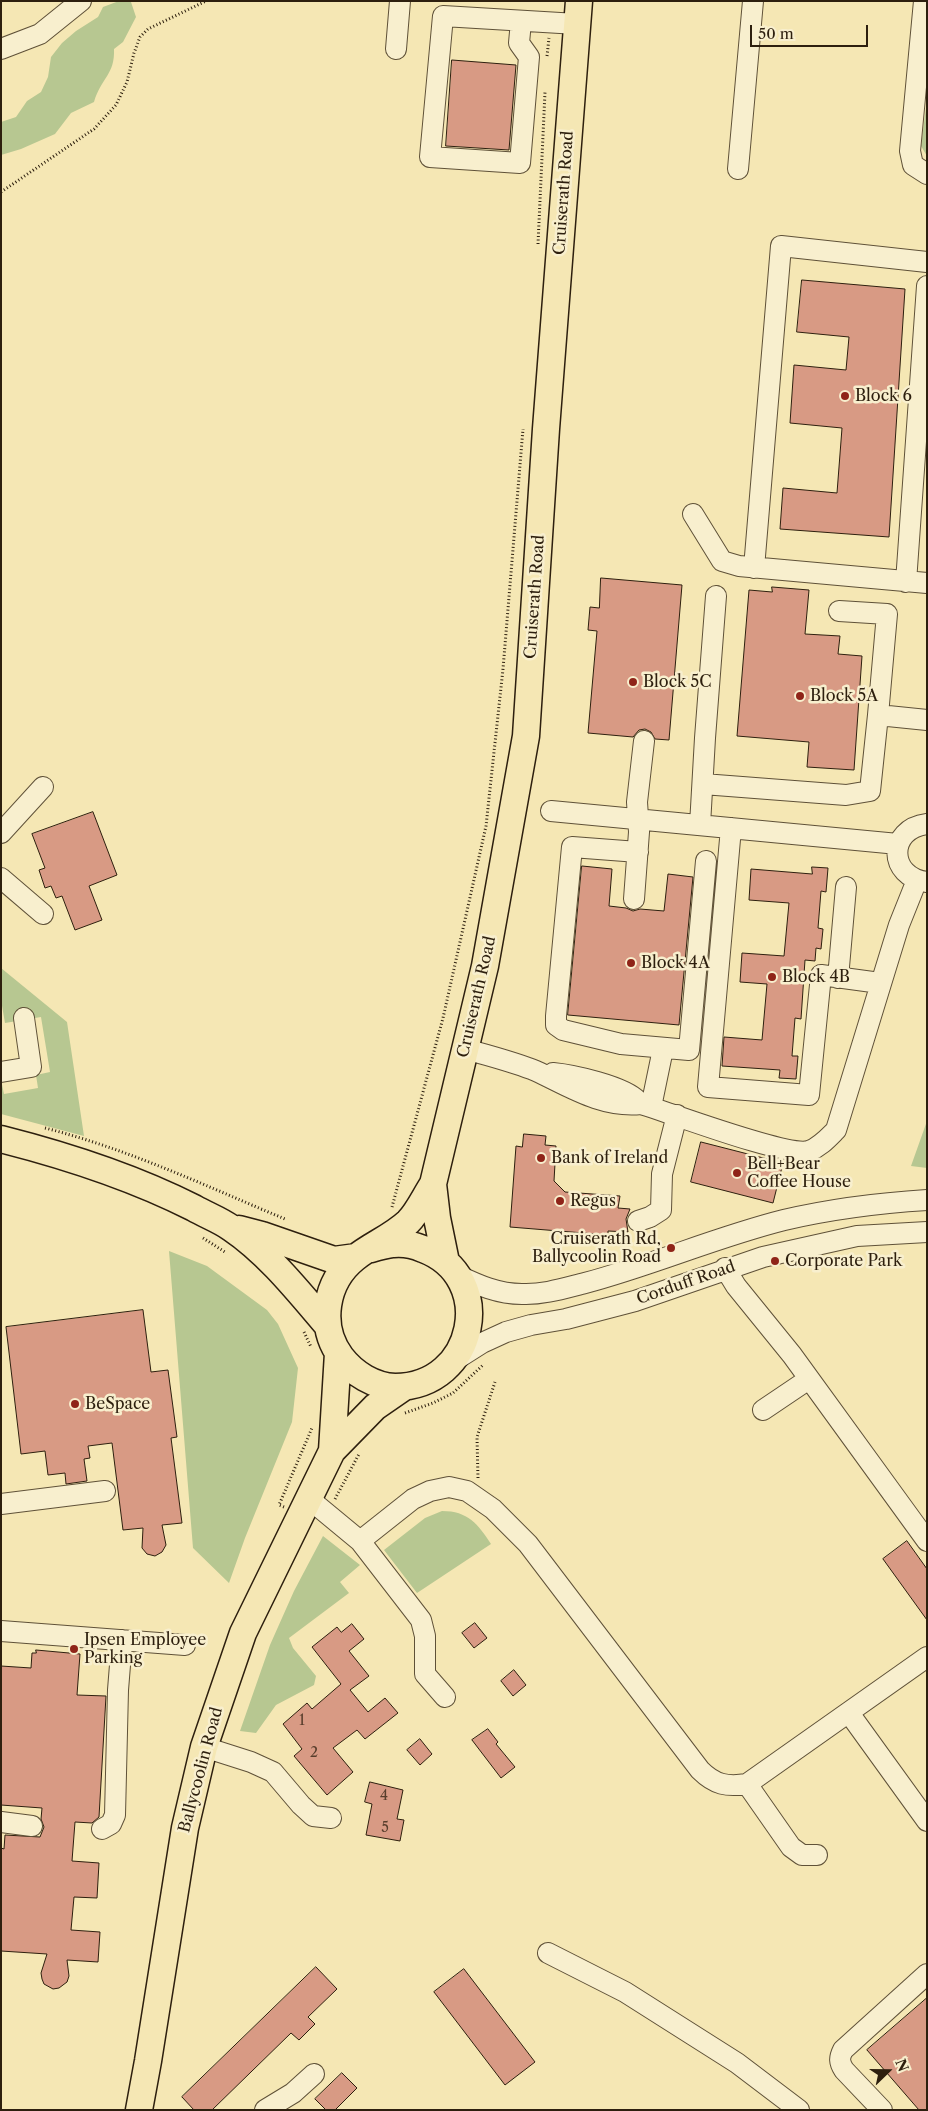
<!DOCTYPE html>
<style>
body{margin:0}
#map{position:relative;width:928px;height:2111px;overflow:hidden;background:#f5e7b4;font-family:"Libre Caslon Text",serif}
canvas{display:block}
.frame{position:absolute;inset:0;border:2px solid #2d1f0e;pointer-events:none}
.north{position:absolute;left:863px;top:2046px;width:50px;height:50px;-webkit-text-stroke:4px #f8efce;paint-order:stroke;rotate:68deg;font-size:14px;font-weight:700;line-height:20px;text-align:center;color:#2d1f0e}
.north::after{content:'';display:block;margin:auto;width:18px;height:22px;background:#2d1f0e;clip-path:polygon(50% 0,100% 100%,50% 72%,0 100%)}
.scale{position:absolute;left:750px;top:25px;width:118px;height:22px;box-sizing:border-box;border:2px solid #2d1f0e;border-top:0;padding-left:6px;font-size:15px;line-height:18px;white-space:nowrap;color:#2d1f0e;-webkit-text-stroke:4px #f8efce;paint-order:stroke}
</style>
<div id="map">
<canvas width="928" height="2111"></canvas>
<div class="frame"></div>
<div class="north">N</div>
<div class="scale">50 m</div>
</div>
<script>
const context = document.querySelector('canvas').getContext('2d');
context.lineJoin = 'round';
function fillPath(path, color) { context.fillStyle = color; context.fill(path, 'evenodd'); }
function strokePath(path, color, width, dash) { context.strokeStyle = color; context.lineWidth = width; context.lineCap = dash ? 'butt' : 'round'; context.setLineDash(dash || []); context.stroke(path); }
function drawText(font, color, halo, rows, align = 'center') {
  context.font = font + ' "Libre Caslon Text",serif'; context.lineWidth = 5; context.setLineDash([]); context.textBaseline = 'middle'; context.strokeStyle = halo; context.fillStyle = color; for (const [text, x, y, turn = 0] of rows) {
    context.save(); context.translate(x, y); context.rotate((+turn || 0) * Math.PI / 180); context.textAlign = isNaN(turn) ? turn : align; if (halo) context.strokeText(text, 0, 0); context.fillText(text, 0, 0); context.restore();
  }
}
const green = new Path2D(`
 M119 1 131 2 136 17 123 42 114 49C115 75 101 78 94 102L71 113 55 134 21 149 1 155V122L16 117 27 101 41 92 48 77 51 57 62 43 76 31 98 17 103 7Z
 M927 100V156L921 146Z
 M1 968 67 1022 84 1136 1 1114V1080L4 1094 38 1088 36 1075 50 1072 41 1017 5 1023 1 1000Z
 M927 1121V1168L911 1166Z
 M169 1251 207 1266 267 1310 278 1324 298 1368 292 1422 245 1538 229 1583 193 1548Z
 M442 1511C468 1511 478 1524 491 1544L417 1593 384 1550 425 1518Z
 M323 1536 360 1565 340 1582 349 1593 289 1638 293 1648 316 1676 314 1685 276 1705 256 1733 240 1731 270 1645 294 1591Z`);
const building = new Path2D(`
 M452 60 516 65 509 150 446 146Z
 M802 280 905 289 889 537 780 529 783 488 837 493 842 428 790 423 794 365 846 370 849 337 797 332Z
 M601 578 682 585 669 740 655 739 651 732 645 729 639 730 633 737 588 733 597 631 588 630 590 607 599 608Z
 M772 587 809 590 805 634 840 636 838 654 862 656 854 770 807 767 809 742 737 736 749 590 772 592Z
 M93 812 117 875 89 886 102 920 75 930 62 896 56 898 51 886 45 888 39 870 45 868 32 834Z
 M582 866 612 869 609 906 626 908 633 911 640 909 664 911 668 874 693 877 679 1025 568 1015Z
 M812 867 828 868 826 892 821 891 818 928 823 929 821 949 816 948 815 961 805 960 801 1019 795 1018 792 1056H798L796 1079 779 1078 780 1070 722 1066 724 1037 762 1040 767 984 740 982 742 953 784 956 789 903 749 900 751 869 812 874Z
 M524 1134 546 1136 545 1145 556 1146 554 1181 565 1192 620 1196 618 1208 630 1209 626 1219 628 1232 608 1231V1235L510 1227 516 1146 522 1147Z
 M701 1142 783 1163 773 1203 691 1182Z
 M143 1310 151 1372 168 1370 177 1437 171 1438 182 1523 162 1525 166 1545 162 1552 155 1556 147 1554 142 1548 143 1528 123 1530 112 1443 88 1446 90 1458 84 1459 87 1481 66 1484 65 1473 48 1475 45 1451 21 1454 6 1327Z
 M907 1541 927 1569V1620L883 1559Z
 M475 1623 487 1638 474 1648 462 1633Z
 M352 1624 364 1639 349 1651 369 1676 350 1690 368 1712 385 1698 398 1713 365 1739 357 1730 333 1748 353 1772 327 1795 294 1756 302 1749 283 1724 307 1703 312 1709 341 1684 312 1647 337 1627 341 1632Z
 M36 1650 80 1654 77 1695 106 1696 99 1817 92 1823 75 1822 72 1861 99 1863 97 1898 74 1897 71 1930 100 1932 98 1962 67 1960 69 1976 67 1982 59 1988 53 1989 44 1984 42 1979 41 1973 47 1954 1 1951V1848L4 1849 5 1835 40 1837 44 1827 41 1819 42 1808 1 1805V1666L31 1668 32 1653H36Z
 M514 1670 526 1685 513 1696 501 1681Z
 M488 1729 498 1742 496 1744 515 1767 501 1778 472 1740Z
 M420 1739 432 1754 420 1765 407 1750Z
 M370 1782 403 1790 397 1819 404 1820 400 1841 366 1835 372 1804 365 1802Z
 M316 1967 337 1989 308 2017 315 2024 299 2040 291 2033 212 2110H194L182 2097Z
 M464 1969 535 2062 505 2085 434 1992Z
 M927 1998V2110H919L867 2050Z
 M342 2073 357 2088 335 2110H326L315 2099Z`);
const path = new Path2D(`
 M547 56 549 38
 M1 192 94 129 116 105 127 82 134 53 140 37 148 29 206 1
 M538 244 545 92
 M45 1128C128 1149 206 1186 285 1219
 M392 1207 443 1018 486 826 503 669 523 429
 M203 1238 225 1252
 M304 1332 311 1347
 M405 1413 433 1403 453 1393 483 1365
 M478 1478 477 1437 495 1382
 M335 1499 359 1454
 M284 1507 279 1505 312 1428`);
const minor = new Path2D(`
 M924 1 910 151 913 165 927 174
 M521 21 519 43 529 57 520 163 430 157 443 16 577 24
 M1 49 40 34 81 1
 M396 49 400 1
 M738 169 753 1
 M693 514 722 561 739 566 927 583
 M754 568 781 246 927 262
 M906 582 927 286
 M839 611 887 614 878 715
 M703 784 846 795 870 791 878 715 927 720
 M551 811 898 844
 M927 824C887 829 888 877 927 882
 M700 825 705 738 716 596
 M731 828 708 1087 809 1095 821 975 880 983
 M1 833 43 787
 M638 852 572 847 556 1016V1025L563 1030 621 1044 689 1050 706 861
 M1 878 43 914
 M634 899 639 832 637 802 644 741
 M838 978 846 887
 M466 1049C489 1056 514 1062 536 1071 570 1087 602 1108 641 1104 671 1113 786 1157 809 1151 820 1147 828 1138 836 1130L899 925 917 880
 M1 1072 31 1067 24 1018
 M553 1073C573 1075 624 1086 638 1101
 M651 1107 663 1049
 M638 1221 650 1217 661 1210 662 1174 677 1115
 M725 1268 736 1286 792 1355 927 1541
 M457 1275C478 1285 498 1294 522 1294 543 1295 565 1288 585 1283 653 1265 716 1237 784 1220 831 1209 879 1203 927 1200
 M452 1362 482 1343 506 1332 531 1325 566 1319 635 1301 763 1257 857 1236 927 1232
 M763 1410 809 1379
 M308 1498 360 1541 421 1620 425 1636V1674L445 1697
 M1 1504 105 1491
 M360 1541 413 1499 430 1491 449 1487 467 1491 493 1509 528 1544 700 1770C715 1785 727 1787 747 1784L927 1657
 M1 1631 185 1645
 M849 1713 927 1821
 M204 1747 251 1762 273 1772 301 1805 313 1816 331 1818
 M747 1784 791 1847 802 1855H817
 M1 1822 32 1826
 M102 1829 111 1824 115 1815 118 1690 122 1640
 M548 1953 625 1992 737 2063 799 2110
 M265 2110 293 2093 314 2074
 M882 2110 844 2070C839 2062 839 2058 843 2050L927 1974`);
const major = new Path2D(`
 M1 1139C68 1156 133 1177 194 1208 206 1215 220 1220 231 1228 268 1253 298 1291 327 1325
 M239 1229 262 1235 334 1260 356 1257
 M371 1249C378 1247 386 1245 393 1244 403 1243 414 1245 423 1249 498 1277 476 1387 395 1387 374 1386 354 1374 341 1357 318 1326 325 1282 355 1258 371 1245 392 1237 408 1222 418 1212 425 1196 433 1184
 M446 1262 437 1218 433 1184 485 966 526 736 546 429 579 1
 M332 1451 338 1353
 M139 2110 148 2061 185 1828 204 1747 243 1633 332 1451 375 1407 404 1387`);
const markers = [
 [845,396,5,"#8f2418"],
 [633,682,5,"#8f2418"],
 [800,696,5,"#8f2418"],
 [631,963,5,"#8f2418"],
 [772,977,5,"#8f2418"],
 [541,1158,5,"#8f2418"],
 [737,1173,5,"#8f2418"],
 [560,1201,5,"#8f2418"],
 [671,1248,5,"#8f2418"],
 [775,1261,5,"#8f2418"],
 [75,1404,5,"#8f2418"],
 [74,1649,5,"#8f2418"]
];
const numberNames = [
 ["1",302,1721],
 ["2",314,1753],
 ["4",384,1796],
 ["5",385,1828]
];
const streetNames = [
 ["Cruiserath Road",564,193,-86],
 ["Cruiserath Road",535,597,-86],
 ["Cruiserath Road",477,997,-77],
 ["Corduff Road",686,1283,-19],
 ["Ballycoolin Road",201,1770,-75]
];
const poiNames = [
 ["Block 6",855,396],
 ["Block 5C",643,682],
 ["Block 5A",810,696],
 ["Block 4A",641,963],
 ["Block 4B",782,977],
 ["Bank of Ireland",551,1158],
 ["Bell+Bear",747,1164],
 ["Coffee House",747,1182],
 ["Regus",570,1201],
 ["Cruiserath Rd,",661,1239,"right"],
 ["Ballycoolin Road",661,1257,"right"],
 ["Corporate Park",785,1261],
 ["BeSpace",85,1404],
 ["Ipsen Employee",84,1640],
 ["Parking",84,1658]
];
fillPath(green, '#b7c791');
fillPath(building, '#d89a84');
strokePath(building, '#2d1f0e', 1);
strokePath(minor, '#5f5138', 22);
strokePath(major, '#2d1f0e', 29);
strokePath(path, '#2d1f0e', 3, [1, 2.5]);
strokePath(minor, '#f8efce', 20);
strokePath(major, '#f5e7b4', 26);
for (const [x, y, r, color] of markers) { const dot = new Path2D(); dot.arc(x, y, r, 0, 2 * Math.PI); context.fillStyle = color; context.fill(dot); strokePath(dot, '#f8efce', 2); }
drawText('14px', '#583e2c', null, numberNames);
drawText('16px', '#2d1f0e', '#f8efce', streetNames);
drawText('16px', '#2d1f0e', '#f8efce', poiNames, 'left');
</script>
